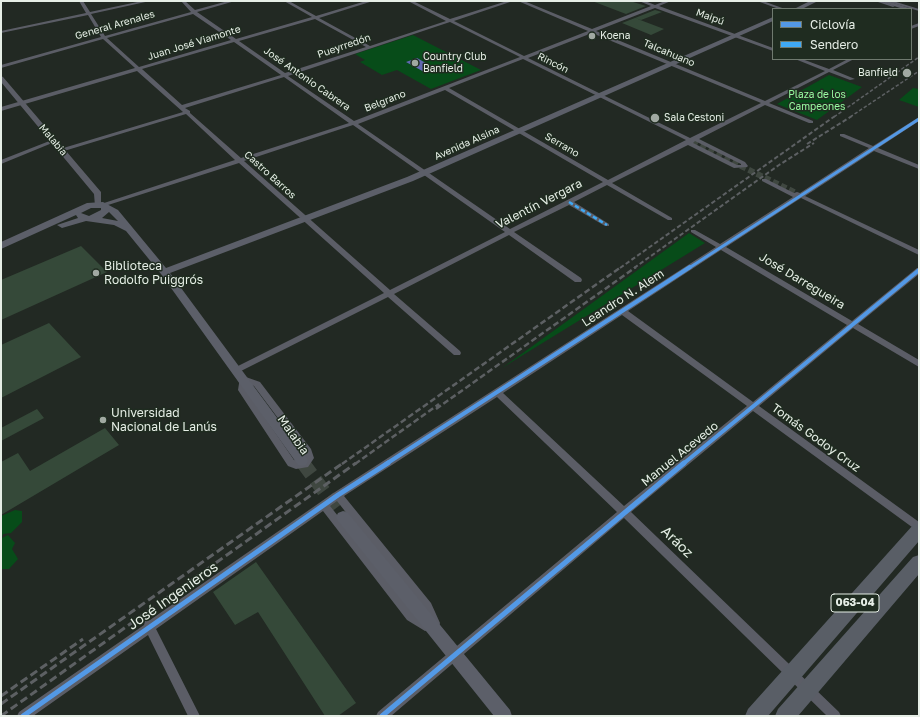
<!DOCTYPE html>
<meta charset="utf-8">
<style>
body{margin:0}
#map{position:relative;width:920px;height:717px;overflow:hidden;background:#222923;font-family:"Golos Text",sans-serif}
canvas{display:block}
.frame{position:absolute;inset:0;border:2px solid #e6eee6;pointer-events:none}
.legend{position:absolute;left:772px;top:8px;width:140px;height:52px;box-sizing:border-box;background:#1f2c20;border:1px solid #6f7a6f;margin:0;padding:5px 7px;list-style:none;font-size:12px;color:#e6eee6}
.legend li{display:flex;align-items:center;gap:8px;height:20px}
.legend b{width:20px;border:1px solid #6f7a6f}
</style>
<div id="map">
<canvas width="920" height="717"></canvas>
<div class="frame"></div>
<ul class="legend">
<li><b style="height:5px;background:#5399e6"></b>Ciclovía</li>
<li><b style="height:5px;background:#3fa9f5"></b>Sendero</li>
</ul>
</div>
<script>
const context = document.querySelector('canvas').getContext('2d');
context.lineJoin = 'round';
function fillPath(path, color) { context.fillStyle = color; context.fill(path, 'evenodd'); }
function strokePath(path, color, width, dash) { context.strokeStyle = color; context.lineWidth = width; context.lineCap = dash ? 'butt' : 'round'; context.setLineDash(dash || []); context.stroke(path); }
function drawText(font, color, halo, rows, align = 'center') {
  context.font = font + ' "Golos Text",sans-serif'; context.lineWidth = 3; context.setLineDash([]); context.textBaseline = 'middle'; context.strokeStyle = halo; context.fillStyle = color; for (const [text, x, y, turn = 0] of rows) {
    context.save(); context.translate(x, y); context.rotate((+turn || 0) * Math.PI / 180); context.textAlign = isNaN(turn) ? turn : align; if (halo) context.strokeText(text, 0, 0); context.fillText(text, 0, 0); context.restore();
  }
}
const green = new Path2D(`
 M413 35 481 70 431 89 397 70 382 75 360 62 365 60 355 54Z
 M829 75 862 87 817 120 777 104Z
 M913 88 919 89V107L899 100Z
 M689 233 705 243 502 368Z
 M15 510 22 511V522L11 533 3 534 2 538 8 535 15 543 12 549 18 559 9 569H1V516Z`);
const water = new Path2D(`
 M417 58 431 66 435 65 441 68 426 73 406 62Z`);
const building = new Path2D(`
 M592 1H630L646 6 626 14Z
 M655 10 662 12 641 20 635 18Z
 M635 18 664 29 651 35 622 23Z
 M81 246 107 272 1 320V280Z
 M49 323 81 357 1 398V345Z
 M37 409 44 418 1 441V428Z
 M105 428 119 445 1 515V462L18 453 30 471Z
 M256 562 356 703 338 716H325L258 612 235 625 213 592Z`);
const minorTunnel = new Path2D(`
 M692 142 796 193`);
const secondaryTunnelFar1 = new Path2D(`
 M302 461 304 464`);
const secondaryTunnel = new Path2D(`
 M303 463 343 517`);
const minor = new Path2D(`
 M79 1H83L90 12 142 1H150L91 14 105 36 191 12 181 1H185L195 10 228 1H235L197 12 236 39 312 17 284 1H289L316 16 366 1H373L319 18 370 46 446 21 408 1H413L450 19 507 1H513L454 21 524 56 588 31 518 1H524L592 29 651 6 639 1H645L655 5 665 1H671L659 6 773 48V51L655 8 596 31 765 101 825 71 795 59H802L829 69 848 59H854L833 70 855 79 850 80 829 72 769 103 813 121V123H809L765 105 699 139 745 162 748 166 747 167 734 168 688 145 612 183 672 218V220H668L607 185 574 202 609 224V226H605L569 205 514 232 581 278 582 280 581 282H575L509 235 394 294 460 351 461 353 460 355H454L388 297 237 373 234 372 233 370 234 368 384 293 239 163 105 206H101V204L235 160 186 114 64 151H60V149L183 112 137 71 1 111V107L135 68 103 39 1 68V65L101 37 88 15 1 33V31L86 13ZM193 14 231 40 139 67 107 38ZM315 19 366 47 285 73 239 41ZM450 22 520 57 354 121 288 76ZM592 33 761 103 690 138 528 58ZM234 42 281 75 182 105 142 69ZM523 59 686 140 608 180 449 88ZM284 77 349 123 241 158 190 113V111L185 108ZM445 90 603 182 510 229 358 124ZM353 125 505 232 390 290 244 161ZM695 141 741 164V165H737L693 143Z
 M757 1H763L785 9H779Z
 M875 1H881L895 6 893 7Z
 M886 1H893L919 9V11Z
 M919 23V26L911 29V26Z
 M919 117V121L878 148 919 165V169L874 151 805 196 919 250V255L801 198 726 247 852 321 917 268H919V274L858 324 919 360V367L853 328 759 406 919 522V531L916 530 753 411 631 512 839 712 841 716H827L624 518 391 716H376L378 712 617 512 497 397 344 496 431 603 440 623 439 627 435 628 431 627 423 611 337 501 330 506 415 612 429 622 430 626 429 630 425 631 407 620 323 511 156 629 200 716H188L148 635 33 716H17L19 712 144 625 145 621 150 620 335 492 716 247 691 232V230H695L720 244 793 197 762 181V179H766L794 193 797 192 800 193 869 148 840 136V134H844L873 146ZM721 250 847 325 753 402 628 311ZM622 315 747 406 624 506 503 393Z
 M52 140 57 141 1 164V160Z
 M243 376 260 382 311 449 314 458 308 467 296 469 288 466 238 390 240 377ZM247 383 254 386 304 453V458L302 461 294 460 246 390Z`);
const tertiary = new Path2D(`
 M879 1H888L912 9H903Z
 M1 76 3 77 101 192V206H95L94 194 1 82Z`);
const secondary = new Path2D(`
 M810 1H818L802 9H794Z
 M773 17V21L413 181 170 273 306 457 308 461 306 465 302 466 298 465 161 274 126 231 114 225 86 221 62 228 57 225 78 218 76 215 1 249V242L87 203 103 202 118 210 166 268 407 177ZM91 208H101V210L89 216 81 213ZM109 212 118 221 102 218Z
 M343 511 348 513 510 710 512 716H494L338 521 336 517 338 513Z`);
const primary = new Path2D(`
 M919 523V541L768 716H745L748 709 913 525Z
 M919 555V574L798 716H775L778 709 913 557Z`);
const railFar3 = new Path2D(`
 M834 117 919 57
 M850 117 919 71`);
const railFar2 = new Path2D(`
 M807 144 852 116
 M620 268 835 116
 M634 268 779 165 814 143`);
const railFar1 = new Path2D(`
 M436 409 636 267
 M342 464 621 267
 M355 464 439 404`);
const rail = new Path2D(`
 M1 696 83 639
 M1 704 343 463
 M1 716 356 463`);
const quiet = new Path2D(`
 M569 202 607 225`);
const cyclewayFar2 = new Path2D(`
 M689 268 919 119`);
const cyclewayFar1 = new Path2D(`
 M386 464 690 267
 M683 464 919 270`);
const cycleway = new Path2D(`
 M23 716 338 495 388 463
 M382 716 684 463`);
const markers = [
 [592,36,4,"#a1a9a2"],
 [415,63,4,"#a1a9a2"],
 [907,73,5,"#a1a9a2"],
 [655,118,5,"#a1a9a2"],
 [96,273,4,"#a1a9a2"],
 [103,420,4,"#a1a9a2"]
];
const farStreetnames = [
 ["Maipú",710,17,20],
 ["General Arenales",115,25,-16],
 ["Juan José Viamonte",194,43,-17],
 ["Pueyrredón",344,46,-19],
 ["Talcahuano",669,53,23],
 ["Rincón",553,63,26],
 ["José Antonio Cabrera",307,79,35],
 ["Belgrano",385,101,-21],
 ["Malabia",53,140,50],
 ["Avenida Alsina",467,143,-24],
 ["Serrano",562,145,30],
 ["Castro Barros",270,175,42]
];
const farPoinames = [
 ["Koena",600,36],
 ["Country Club",423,57],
 ["Banfield",423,69],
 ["Banfield",898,73,"right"],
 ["Sala Cestoni",664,118]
];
const farParknames = [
 ["Plaza de los",817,95],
 ["Campeones",817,107]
];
const shields = [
 [855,603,48]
];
const shieldNames = [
 ["063-04",855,603]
];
const streetNames = [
 ["Valentín Vergara",539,204,-27],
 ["José Darregueira",802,281,31],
 ["Leandro N. Alem",623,298,-33],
 ["Malabia",293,435,55],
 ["Tomás Godoy Cruz",816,438,36],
 ["Manuel Acevedo",680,454,-39]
];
const poiNames = [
 ["Biblioteca",104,266],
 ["Rodolfo Puiggrós",104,280],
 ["Universidad",111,413],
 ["Nacional de Lanús",111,427]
];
const nearStreetnames = [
 ["Aráoz",677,542,44],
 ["José Ingenieros",173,596,-35]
];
fillPath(green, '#074c19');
fillPath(water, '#6167b1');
fillPath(building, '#354939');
strokePath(minorTunnel, '#3f4740', 6, [6, 3]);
strokePath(secondaryTunnelFar1, '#3f4740', 11, [11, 5.5]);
strokePath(secondaryTunnel, '#3f4740', 14, [14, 7]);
fillPath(minor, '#5b5d66');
fillPath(tertiary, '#5b5d66');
fillPath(secondary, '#5c5f69');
fillPath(primary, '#595e66');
strokePath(railFar3, '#5d6063', 1.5, [3.5, 2]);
strokePath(railFar2, '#5d6063', 2, [4.5, 2.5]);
strokePath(railFar1, '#5d6063', 2.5, [6, 3]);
strokePath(rail, '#5d6063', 3, [8, 4]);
strokePath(quiet, '#3fa9f5', 2.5, [4.5, 2.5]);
strokePath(cyclewayFar2, '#5399e6', 3);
strokePath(cyclewayFar1, '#5399e6', 4);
strokePath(cycleway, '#5399e6', 5);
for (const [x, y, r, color] of markers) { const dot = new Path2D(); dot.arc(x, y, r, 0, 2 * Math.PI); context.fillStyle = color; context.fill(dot); strokePath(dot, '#1f2c20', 1.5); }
drawText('10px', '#e6eee6', '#1f2c20', farStreetnames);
drawText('10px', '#e6eee6', '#1f2c20', farPoinames, 'left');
drawText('10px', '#97fba0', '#1f2c20', farParknames);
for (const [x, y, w] of shields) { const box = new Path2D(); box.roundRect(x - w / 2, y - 9, w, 18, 3); context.fillStyle = '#1f2c20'; context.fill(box); strokePath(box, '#e6eee6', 1); }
drawText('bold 11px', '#e6eee6', null, shieldNames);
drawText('12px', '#e6eee6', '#1f2c20', streetNames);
drawText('12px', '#e6eee6', '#1f2c20', poiNames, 'left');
drawText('14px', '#e6eee6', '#1f2c20', nearStreetnames);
</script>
